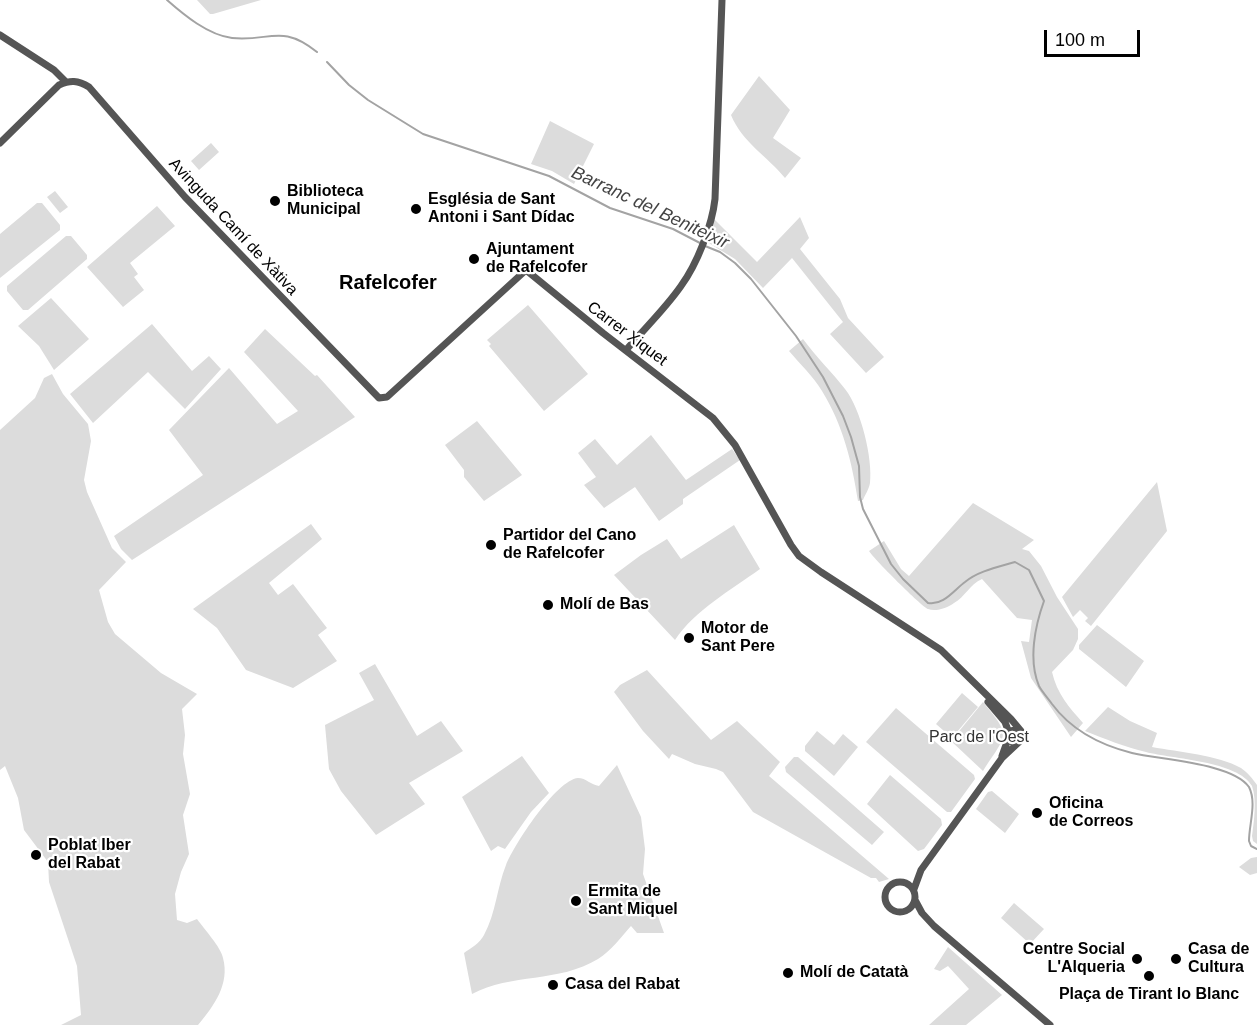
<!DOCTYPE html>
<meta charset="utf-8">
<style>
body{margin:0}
#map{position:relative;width:1257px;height:1025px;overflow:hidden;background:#fff;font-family:Arial,sans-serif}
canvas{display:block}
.scale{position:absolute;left:1044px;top:30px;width:96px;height:27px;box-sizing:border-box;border:3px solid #000;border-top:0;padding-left:8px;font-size:18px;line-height:21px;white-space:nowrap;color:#000;-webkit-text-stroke:4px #fff;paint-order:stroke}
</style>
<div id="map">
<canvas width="1257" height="1025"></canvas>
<div class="scale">100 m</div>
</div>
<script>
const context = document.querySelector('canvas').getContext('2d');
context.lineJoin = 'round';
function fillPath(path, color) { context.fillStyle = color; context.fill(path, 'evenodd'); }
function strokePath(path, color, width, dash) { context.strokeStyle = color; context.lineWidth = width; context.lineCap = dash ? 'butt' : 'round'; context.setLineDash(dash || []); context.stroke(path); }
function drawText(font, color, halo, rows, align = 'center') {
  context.font = font + ' Arial,sans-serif'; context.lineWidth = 4.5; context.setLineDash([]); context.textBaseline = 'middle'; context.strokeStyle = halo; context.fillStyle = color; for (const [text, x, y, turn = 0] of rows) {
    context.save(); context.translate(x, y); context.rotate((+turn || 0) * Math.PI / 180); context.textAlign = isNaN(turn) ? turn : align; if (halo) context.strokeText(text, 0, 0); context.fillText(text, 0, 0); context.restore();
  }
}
const green = new Path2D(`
 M197 0H261L213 14H210Z
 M759 76 790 110 773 138 801 158 785 178C767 156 742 142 731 115Z
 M550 121 594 144 574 184 552 171 531 164Z
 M211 143 219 152 199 170 191 161Z
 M55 191 68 207 60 213 47 197Z
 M37 203H42L60 225V230L0 278V234Z
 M157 206 175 226 130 263 138 274 134 277 144 290 123 307 87 267Z
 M800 217 809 238 800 249 840 299 848 318 884 357 866 373 830 334 843 322 792 258 763 288 735 259 707 242 714 219 757 262Z
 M66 236H71L87 255V259L28 310H23L7 291V286Z
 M51 298 89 339 54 370 39 346 18 326Z
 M528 305 588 374 544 411 489 346 491 344 487 340Z
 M152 324 192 371 209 356 221 369 185 409 148 372 93 423 70 394Z
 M265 329 315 376 317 375 355 417 132 560 121 549 114 536 203 475 169 430 229 368 277 424 298 411 244 352Z
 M803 339C816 357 832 372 845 389 861 409 873 459 870 483 869 489 865 495 863 500L858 501C852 462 843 425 822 391 813 376 800 364 789 351Z
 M52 374 63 394 88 424 91 441 84 480 87 492 112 548 126 562 99 590 108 622 115 634 161 673 197 694 182 709 185 735 183 754 190 794 183 815 189 854 181 872 175 894 177 920 187 923 197 919C204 929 221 947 223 958 230 984 214 1006 198 1025H61L81 1015 77 966 49 882 48 862 24 830 18 798 5 766 0 770V430L35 398 44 378Z
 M477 421 522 475 484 501 464 477V470L445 445Z
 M651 435 686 480 732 449 740 460 683 499V504L659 521 635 487 604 508 584 485 596 477 578 453 595 439 617 465Z
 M1157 482 1167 531 1091 626 1085 621 1088 618 1080 610 1073 617 1062 597Z
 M973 503 1034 540 1022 549 1029 551 1041 566 1057 597 1078 629V639L1073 650 1052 672C1057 694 1069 707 1083 723L1071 737 1031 678 1021 641 1029 642 1032 620 1017 618 982 579C970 584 965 597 954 603 947 608 936 612 928 609 922 607 873 558 869 551L884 541 901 569 909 576Z
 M311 524 322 539 269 583 278 595 293 584 327 628 318 635 337 661 293 688 246 670 217 628 193 609Z
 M734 525 760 569C731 590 695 610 675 640L614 575 641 555 667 539 681 559Z
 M1097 625 1144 661 1126 687 1079 649V645Z
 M375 664 417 736 441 721 463 751 409 783 425 804 376 835 341 791 329 769 325 725 374 700 359 673Z
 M647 670 711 740 737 721 780 762 769 776 889 879 879 882 876 878H871L753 812 723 772 716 769 695 764 672 754 669 759 643 731 614 692 620 685Z
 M962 693 978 707 952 738 936 724Z
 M983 702C1012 737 1007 734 983 771L951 741Z
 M1108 707 1130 721 1157 733 1152 747C1179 752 1218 755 1241 768 1247 772 1253 779 1257 785V844L1253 841 1252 836C1254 821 1257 801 1252 786 1238 761 1172 759 1146 752 1125 747 1105 739 1085 731Z
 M896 708 974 775 975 779 951 812H947L866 742Z
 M817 731 834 745 843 734 858 747 834 776 805 751V746Z
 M522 756 549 793 531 812 505 849 498 846 491 851 462 797Z
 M794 757H798L884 832 872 845 786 772 785 767Z
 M617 765 641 817 645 849 643 874 664 933H637L631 926C621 937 611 951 598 959 559 983 511 973 472 994L464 953C471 948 480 943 484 935 496 913 497 887 506 865 514 845 556 780 578 778 586 778 591 785 599 786Z
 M890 775 941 819 942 825 924 849 918 851 867 804Z
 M992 791 1019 814 1005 833 976 809 988 792Z
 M1257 857V873L1250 875 1239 867 1251 858Z
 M1014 903 1044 929 1030 944 1001 918Z
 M948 947 1002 995 966 1025H929L969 989 948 966 940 971 934 969Z`);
const stream = new Path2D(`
 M167 0C184 15 208 35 232 38 270 42 281 23 317 52
 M327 62 349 85 368 100 423 134 549 176 610 208 673 229 700 243
 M705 246 720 252 735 263 751 279 796 336 823 377 843 416 851 437 859 466 860 497 863 509 891 564 903 579 928 603C943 606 954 590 965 582 978 571 998 567 1015 562L1029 570 1044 601C1035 626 1028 660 1039 686 1042 692 1048 698 1052 704 1072 731 1100 745 1132 753 1161 760 1232 763 1249 787 1257 803 1249 824 1249 841L1251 846 1257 849`);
const minor = new Path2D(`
 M0 35 54 70 66 82
 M0 143 59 85C70 80 78 80 89 87L185 197 379 398 387 397 526 270 603 333 713 418 735 445 791 545 799 556 821 572 941 650 1011 719 1021 731
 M626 350C644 329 665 309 681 286 697 264 712 226 715 199L722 0
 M988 702 1005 722 1009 733
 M1002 756 1011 731 1019 729 1023 735 1021 740 1018 743 1012 742 1009 737
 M885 897a15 15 0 1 1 30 0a15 15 0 1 1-30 0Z
 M914 889 921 870 1002 758 1018 743
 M915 900 922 913 934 926 1050 1025`);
const markers = [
 [275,201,6,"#000"],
 [416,209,6,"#000"],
 [474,259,6,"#000"],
 [491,545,6,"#000"],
 [548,605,6,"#000"],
 [689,638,6,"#000"],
 [1037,813,6,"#000"],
 [36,855,6,"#000"],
 [576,901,6,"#000"],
 [1137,959,6,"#000"],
 [1176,959,6,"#000"],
 [788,973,6,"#000"],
 [1149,976,6,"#000"],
 [553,985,6,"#000"]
];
const poiNames = [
 ["Biblioteca",287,192],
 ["Municipal",287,210],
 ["Església de Sant",428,200],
 ["Antoni i Sant Dídac",428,218],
 ["Ajuntament",486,250],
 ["de Rafelcofer",486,268],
 ["Partidor del Cano",503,536],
 ["de Rafelcofer",503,554],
 ["Molí de Bas",560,605],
 ["Motor de",701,629],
 ["Sant Pere",701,647],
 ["Oficina",1049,804],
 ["de Correos",1049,822],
 ["Poblat Iber",48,846],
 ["del Rabat",48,864],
 ["Ermita de",588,892],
 ["Sant Miquel",588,910],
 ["Centre Social",1125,950,"right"],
 ["L'Alqueria",1125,968,"right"],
 ["Casa de",1188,950],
 ["Cultura",1188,968],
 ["Molí de Catatà",800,973],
 ["Casa del Rabat",565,985],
 ["Plaça de Tirant lo Blanc",1149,995,"center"]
];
const streetNames = [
 ["Avinguda Camí de Xàtiva",233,227,47],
 ["Carrer Xiquet",627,334,37]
];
const parkNames = [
 ["Parc de l'Oest",979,738]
];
const waterNames = [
 ["Barranc del Beniteixir",650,208,25]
];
const quarterNames = [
 ["Rafelcofer",388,283]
];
fillPath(green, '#dcdcdc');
strokePath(stream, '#a3a3a3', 2);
strokePath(minor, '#555', 7);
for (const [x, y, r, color] of markers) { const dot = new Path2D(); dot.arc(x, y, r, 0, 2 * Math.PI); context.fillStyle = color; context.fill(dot); strokePath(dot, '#fff', 2); }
drawText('bold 16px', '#000', '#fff', poiNames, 'left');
drawText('16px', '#000', '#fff', streetNames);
drawText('16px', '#333', '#fff', parkNames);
drawText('italic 18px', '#444', '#fff', waterNames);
drawText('bold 20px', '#000', '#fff', quarterNames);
</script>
